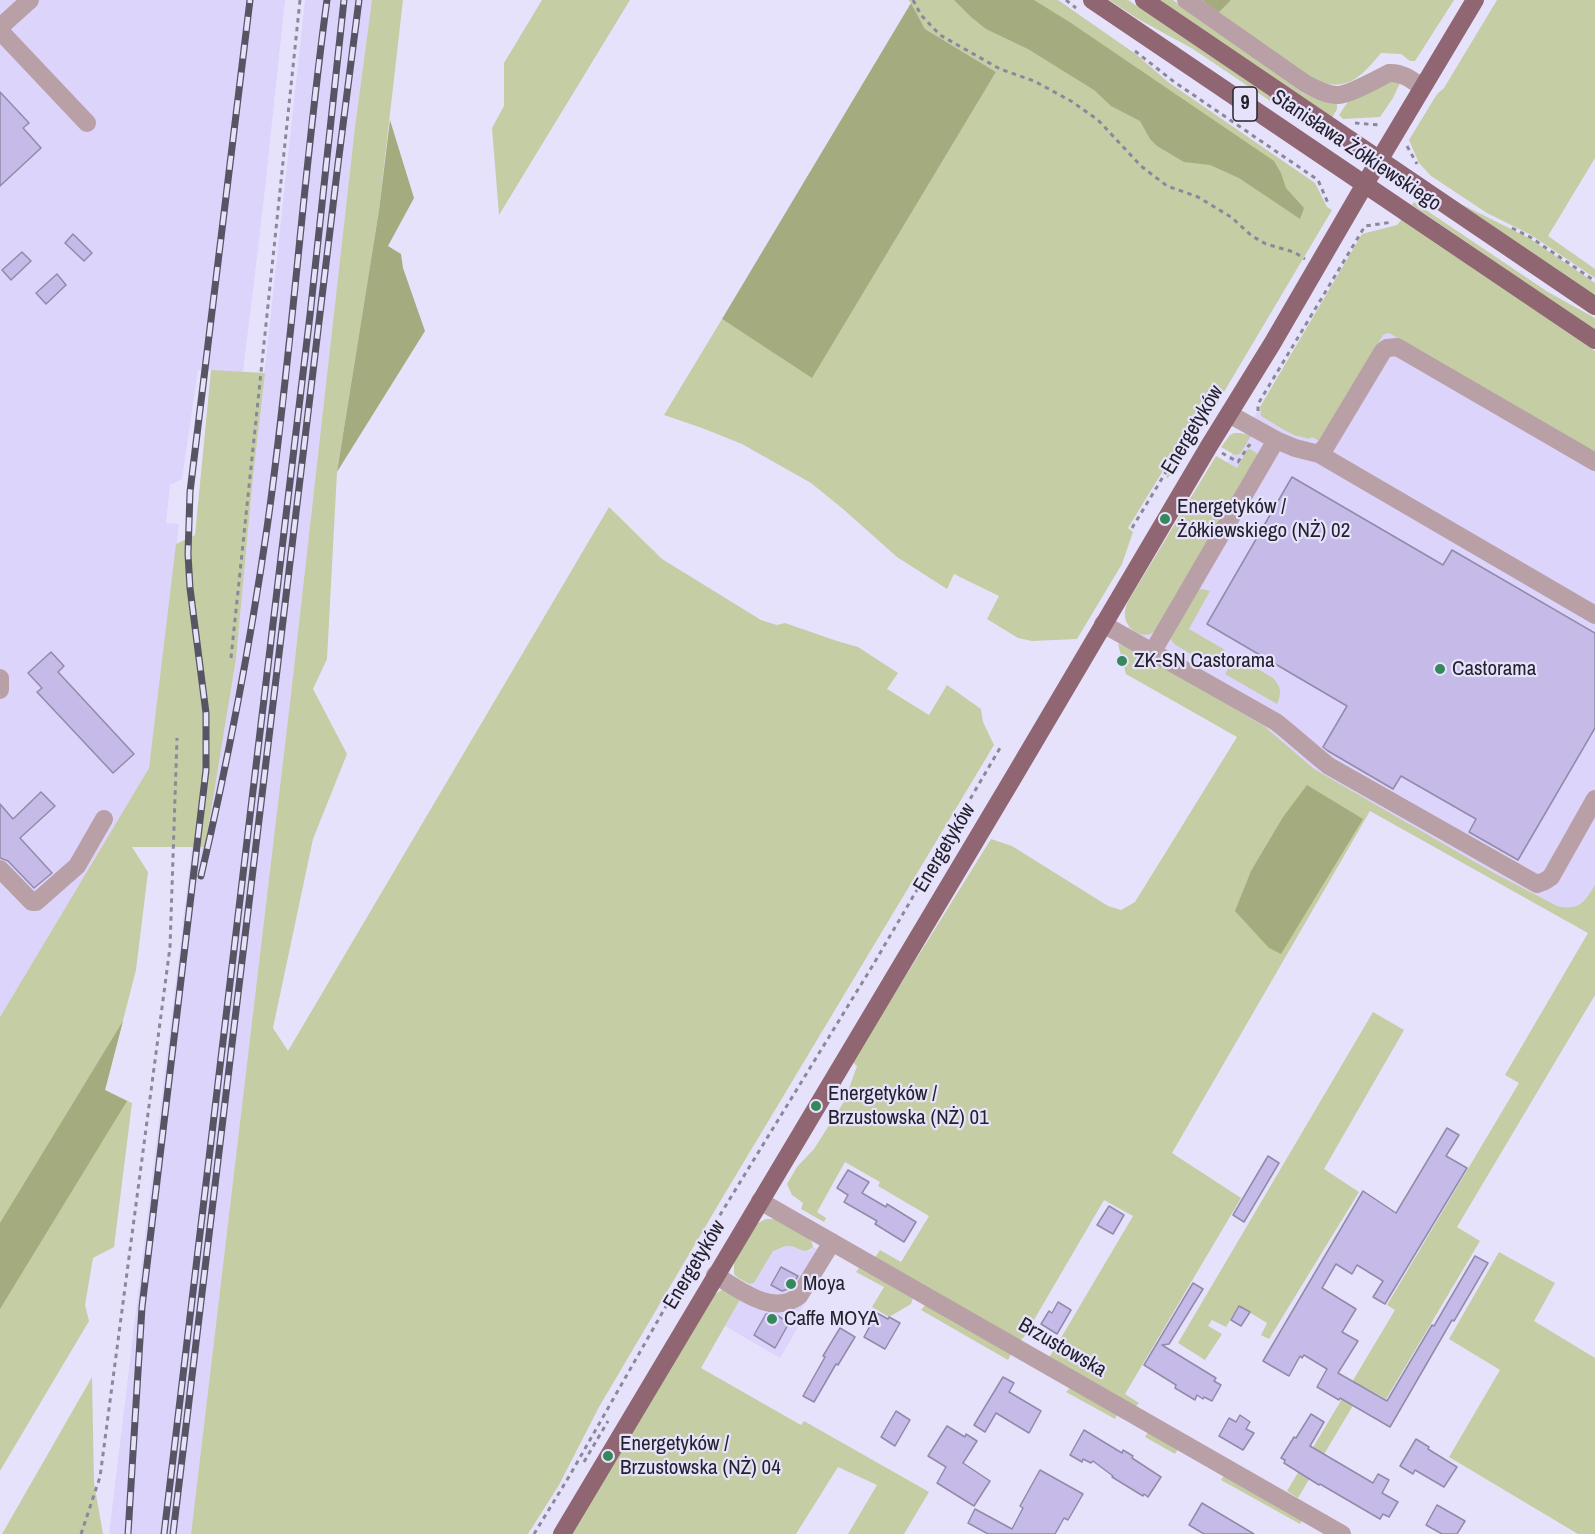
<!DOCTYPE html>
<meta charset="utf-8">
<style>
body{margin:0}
canvas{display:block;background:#e7e2fc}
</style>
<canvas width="1595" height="1534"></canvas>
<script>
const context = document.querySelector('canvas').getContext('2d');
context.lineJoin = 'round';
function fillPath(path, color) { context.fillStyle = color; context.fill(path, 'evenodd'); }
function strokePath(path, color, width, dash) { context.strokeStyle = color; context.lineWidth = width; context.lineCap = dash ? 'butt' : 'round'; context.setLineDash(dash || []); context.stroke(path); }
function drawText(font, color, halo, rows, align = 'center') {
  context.font = font + ' "Archivo Narrow",sans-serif'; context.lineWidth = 4.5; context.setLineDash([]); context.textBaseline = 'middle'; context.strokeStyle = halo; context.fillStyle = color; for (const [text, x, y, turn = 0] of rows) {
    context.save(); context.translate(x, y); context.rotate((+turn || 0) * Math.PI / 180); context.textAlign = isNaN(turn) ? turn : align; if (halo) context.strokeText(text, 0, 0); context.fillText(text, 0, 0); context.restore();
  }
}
const built = new Path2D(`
 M0 0H285L263 207 243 372 198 370 182 479 170 485 166 523 179 524 149 768 0 1017Z
 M305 0H372L355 127 291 694 191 1534H109L192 847 205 846 236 659 253 477Z
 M1389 333 1595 453V919L1588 933 1126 674 1118 644 1260 407 1261 416 1284 430 1294 435 1309 439 1383 335Z
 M788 1246 810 1251 813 1247 832 1258 793 1323 798 1327 780 1358 725 1326 749 1284 754 1283 773 1251Z`);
const green = new Path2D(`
 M372 0H403L379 210 337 472 327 659 313 689 347 754 313 839 273 1028 288 1051 609 507 662 559 761 620 777 625 785 623 837 641 858 647 898 673 887 689 929 715 947 685 981 709 983 722 994 745 724 1195 599 1407 559 1485 528 1534H191L291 694 355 127Z
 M542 0H630L499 215 492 128 504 106V63Z
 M908 0H1058L1137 55 1168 82 1315 183 1327 207 1332 210 1199 434 1189 428 1128 528 1133 532 1122 564 1077 639 1032 641 1018 638 987 619 999 596 954 574 947 589 897 557 843 509 811 483 742 444 702 428 664 415 722 319 812 377 996 72 925 29 911 3Z
 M1109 0H1128L1321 131 1319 134 1193 49 1138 19Z
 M1159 0H1173L1303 93 1317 99 1337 102V109L1332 118Z
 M1202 0H1454L1415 61H1410L1401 54 1381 53C1361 77 1347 93 1313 80Z
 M1497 0H1595V158L1548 236 1595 269V278L1531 235 1487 213 1431 176 1419 163 1409 140 1437 94 1444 88Z
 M1389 81H1401L1393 98 1380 117 1343 119 1339 115 1349 100Z
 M1414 202 1548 292 1595 318V330L1412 205Z
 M1461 204 1529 238 1595 283V296Z
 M1402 219 1595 351V453L1389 333 1383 335 1321 442 1312 437 1309 439 1294 435 1284 430 1261 416 1260 407 1362 234 1397 225Z
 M211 370 265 373 253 477 236 659 205 847H132L148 872 136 970 105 1090 132 1103 114 1247 93 1258 85 1305 89 1321 0 1471V1017L149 768 176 544 195 535Z
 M1234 433H1241L1251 436 1240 454 1235 455 1221 447 1230 435Z
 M1192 441 1194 442 1168 478 1166 477 1186 442Z
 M1250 449 1258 454 1154 632C1143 640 1127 630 1125 617 1124 610 1127 603 1130 598L1216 456 1237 468 1247 450Z
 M1202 589 1210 591 1189 629 1225 650 1214 668 1174 644 1170 638 1198 590Z
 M1118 644 1128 647 1264 726 1314 769 1494 873 1557 906C1579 911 1584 903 1595 885V995L1457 1227 1480 1241 1386 1399 1364 1387 1298 1498 1287 1491 1395 1310 1387 1305 1519 1083 1505 1075 1588 933 1370 811 1172 1153 1241 1198 1125 1394 1139 1403 1135 1407 1048 1358 1052 1353 1133 1216 1104 1200 1024 1337 1020 1341 874 1259 880 1250 901 1262 929 1216 878 1186 880 1182 845 1162 817 1212 826 1218 824 1222 801 1209 803 1203 792 1195 787 1184 797 1167 814 1149 845 1100 857 1066 852 1062 991 839 1012 846 1108 906 1121 910 1135 902 1237 737 1126 674Z
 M1236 656 1273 678C1281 687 1282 693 1277 704L1225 674Z
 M1373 1012 1404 1030 1324 1169 1359 1192 1269 1339 1261 1335 1267 1323 1239 1306 1226 1327 1212 1320 1208 1326 1222 1334 1205 1360 1178 1343Z
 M766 1219H776L810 1239 812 1242 813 1247C803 1256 799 1246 788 1246 784 1246 777 1250 773 1251L754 1283 749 1284 738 1278 734 1274V1262L756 1224Z
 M1499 1252 1555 1283 1534 1321 1595 1358V1534H1578L1449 1457 1500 1370 1449 1339Z
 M859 1268 913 1298 911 1304 889 1317 872 1307 884 1287 856 1272Z
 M723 1289 742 1296 701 1368 801 1425 804 1421 929 1492 904 1534H848L877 1485 838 1467 796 1534H571L714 1295Z
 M925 1305 1011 1354 1008 1360 921 1310Z
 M92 1377 94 1483 103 1534H2Z
 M1070 1388 1117 1415 1115 1419 1066 1392Z
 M1148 1432 1178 1449 1175 1454 1145 1437Z
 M1224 1476 1302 1521 1300 1524 1221 1480Z`);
const forest = new Path2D(`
 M954 0H1034L1071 23 1274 161 1281 173 1286 188 1304 208 1300 219 1239 178 1210 165 1184 162 1157 146 1150 139 1140 121 1111 106 1094 90 1028 49 986 29 971 17Z
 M1202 0H1231L1218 13Z
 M911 3 925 29 996 72 812 378 722 319Z
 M390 120 414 198 388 246 401 254 403 268 425 331 337 472 379 210Z
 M1307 785 1363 819 1281 954 1269 948 1235 911 1251 871 1283 817Z
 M123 1021 105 1090 127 1101 0 1309V1223Z`);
const building = new Path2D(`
 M0 92 29 123 23 128 41 148 0 186Z
 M73 234 92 253 84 261 65 243Z
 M22 252 31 261 11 280 2 270Z
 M57 274 66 285 46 304 36 293Z
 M1292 477 1443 565 1452 550 1595 633V728L1518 860 1469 832 1476 819 1401 776 1393 789 1328 751 1323 747 1347 706 1207 624Z
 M51 652 64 666 58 672 134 754 113 773 37 692 42 688 28 673Z
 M41 792 55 806 20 838 52 873 34 888 8 861 0 858V804L13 819Z
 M1447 1128 1459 1135 1446 1156 1467 1168 1385 1304 1373 1297 1383 1281 1357 1265 1352 1274 1336 1264 1322 1288 1356 1309 1342 1332 1358 1341 1338 1373 1387 1401 1432 1325 1434 1326 1475 1256 1488 1263 1454 1321 1452 1320 1390 1427 1340 1398 1339 1400 1317 1387 1327 1369 1304 1355 1302 1358 1300 1356 1289 1376 1263 1361 1363 1191 1396 1213Z
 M1268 1156 1279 1163 1244 1222 1233 1215Z
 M848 1170 869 1182 862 1193 886 1207 887 1204 916 1222 904 1242 875 1224 877 1221 844 1202 848 1195 837 1188Z
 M1109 1206 1124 1215 1113 1234 1097 1225Z
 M781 1267 798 1276 791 1288 782 1291 771 1285Z
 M1193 1283 1203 1289 1169 1344 1162 1345 1216 1378 1214 1381 1221 1385 1212 1401 1204 1397 1203 1399 1197 1395 1195 1400 1175 1388 1176 1385 1144 1365Z
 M1058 1302 1071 1310 1057 1334 1041 1324 1049 1311 1052 1313Z
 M1239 1306 1250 1312 1241 1326 1231 1320Z
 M877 1313 888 1319 889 1317 900 1323 885 1349 864 1337Z
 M766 1314H775L789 1323 775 1348 754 1335Z
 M840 1328 855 1337 838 1365 836 1364 814 1402 803 1396 825 1357 823 1356Z
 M1003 1377 1014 1383 1009 1392 1041 1411 1029 1433 996 1413 985 1432 974 1425Z
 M896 1411 910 1420 895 1446 881 1437Z
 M1311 1414 1324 1422 1310 1446 1373 1483 1378 1474 1389 1480 1382 1493 1398 1502 1389 1517 1383 1514 1380 1519 1320 1484 1319 1485 1284 1463 1285 1460 1281 1458 1294 1437 1296 1438Z
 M1240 1415 1250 1422 1246 1429 1254 1433 1243 1450 1219 1436 1229 1418 1236 1422Z
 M947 1426 965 1437 966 1434 977 1441 963 1463 990 1481 974 1506 937 1483 946 1467 928 1456Z
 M1084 1430 1122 1453 1123 1450 1133 1456 1132 1458 1161 1477 1148 1497 1144 1494 1143 1496 1112 1477 1113 1476 1093 1461 1091 1463 1083 1459 1082 1462 1070 1455Z
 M1416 1439 1429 1447 1428 1449 1457 1467 1444 1487 1415 1470 1413 1474 1400 1466Z
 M1040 1470 1083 1494 1068 1520 1064 1518 1055 1534H988L968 1523 975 1509 1012 1529 1023 1508 1020 1506Z
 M1202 1503 1212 1509 1254 1534H1204L1189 1525Z
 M1437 1505 1465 1521 1457 1534H1442L1426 1525Z`);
const path = new Path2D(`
 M913 0 921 15 940 35 1000 69 1034 81 1071 101 1098 120 1141 166 1167 186 1198 197 1231 217 1252 236 1266 244 1294 252 1305 259
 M1066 0 1076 8
 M1135 51 1173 81 1318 180 1328 203
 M1355 123 1379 125 1380 123
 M1407 146 1417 164
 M1512 228 1530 237 1595 281
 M1258 411V404L1365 226 1393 222
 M1222 453 1238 462 1249 445 1251 446
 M1132 528 1189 434 1196 438
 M231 658 300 0
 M584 1462 608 1421
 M81 1534 100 1477 170 947 177 738
 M534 1534 570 1475 690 1264 873 965 1000 748`);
const minor = new Path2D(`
 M1186 0 1306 84C1316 89 1326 95 1337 95 1349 95 1377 79 1389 73 1402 72 1412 80 1422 87
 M0 27 30 0
 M0 31 87 123
 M1229 414 1276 440 1295 448 1319 454 1595 615
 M1319 454 1326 446 1383 351 1387 348 1397 347 1595 462
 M1103 624 1276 722C1294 736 1311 752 1329 766L1537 884 1545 881 1551 877 1595 799
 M1153 651 1276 440
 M0 678V690
 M0 869 32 902H36L77 866 104 819
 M760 1201 1342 1534
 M715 1275C739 1289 772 1317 799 1296L832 1242`);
const major = new Path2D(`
 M1092 0 1595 340
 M1144 0 1595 306
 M562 1534 1013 778 1209 446 1272 344 1365 184 1475 0`);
const rail = new Path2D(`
 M201 876C228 761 250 645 267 528 292 353 303 175 327 0
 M128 1534 142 1307 206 770V713L190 588 188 554 190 492 250 0
 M164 1534 310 315 344 0
 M173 1534 338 164 359 0`);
const markers = [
 [1165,519,6,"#34885b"],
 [1122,661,6,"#34885b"],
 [1440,669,6,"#34885b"],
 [816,1106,6,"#34885b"],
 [791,1284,6,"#34885b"],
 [772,1319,6,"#34885b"],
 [608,1456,6,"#34885b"]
];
const shields = [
 [1245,104,24]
];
const shieldNames = [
 ["9",1245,104]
];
const streetNames = [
 ["Stanisława Żółkiewskiego",1356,151,34],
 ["Energetyków",1193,430,-59],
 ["Energetyków",945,848,-59],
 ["Energetyków",695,1265,-59],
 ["Brzustowska",1062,1348,30]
];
const poiNames = [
 ["Energetyków /",1177,507],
 ["Żółkiewskiego (NŻ) 02",1177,531],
 ["ZK-SN Castorama",1134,661],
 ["Castorama",1452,669],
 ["Energetyków /",828,1094],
 ["Brzustowska (NŻ) 01",828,1118],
 ["Moya",803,1284],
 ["Caffe MOYA",784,1319],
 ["Energetyków /",620,1444],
 ["Brzustowska (NŻ) 04",620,1468]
];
fillPath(built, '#ddd4fb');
fillPath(green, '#c5cda4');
fillPath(forest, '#a4ac7f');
fillPath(building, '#c6bbe8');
strokePath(building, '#918aa8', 1.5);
strokePath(path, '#8c889b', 3, [4.5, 4.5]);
strokePath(minor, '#b8a0a6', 18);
strokePath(major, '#8f6671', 18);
strokePath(rail, '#575564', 7);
strokePath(rail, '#e7e2fc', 4.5, [14]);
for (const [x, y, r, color] of markers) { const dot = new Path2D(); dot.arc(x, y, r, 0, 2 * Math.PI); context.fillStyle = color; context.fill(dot); strokePath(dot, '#e7e2fc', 2); }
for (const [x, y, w] of shields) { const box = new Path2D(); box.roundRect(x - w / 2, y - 17, w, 34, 4.5); context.fillStyle = '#e7e2fc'; context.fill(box); strokePath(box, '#24222d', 1.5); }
drawText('bold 20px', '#24222d', null, shieldNames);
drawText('21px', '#24222d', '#e7e2fc', streetNames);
drawText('21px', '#24222d', '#e7e2fc', poiNames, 'left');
</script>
